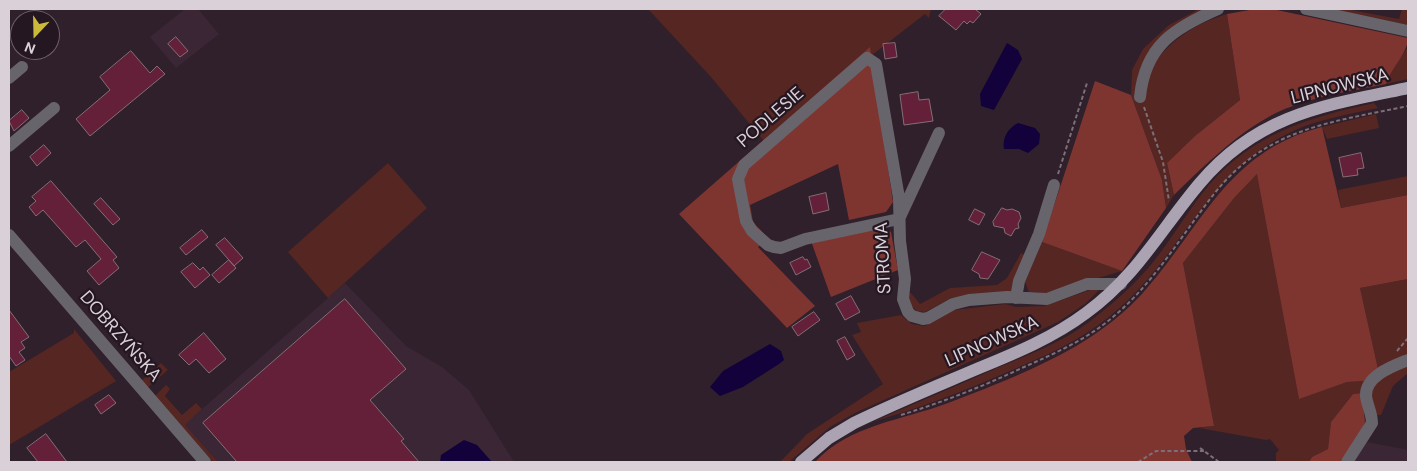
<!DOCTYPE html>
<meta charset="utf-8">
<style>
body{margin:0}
#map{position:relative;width:1417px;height:471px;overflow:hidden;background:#2f202b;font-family:"DM Sans",sans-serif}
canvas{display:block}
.frame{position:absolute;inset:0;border:10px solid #dad0d7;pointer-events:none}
.north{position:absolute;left:10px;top:10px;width:50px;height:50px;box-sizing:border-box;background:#251721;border:1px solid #6d616a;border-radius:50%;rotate:201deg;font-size:14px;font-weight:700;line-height:20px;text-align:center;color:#dad0d7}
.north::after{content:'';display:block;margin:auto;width:18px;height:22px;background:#ccb939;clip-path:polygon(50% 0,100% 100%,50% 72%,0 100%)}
</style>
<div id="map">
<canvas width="1417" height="471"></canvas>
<div class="frame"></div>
<div class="north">N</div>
</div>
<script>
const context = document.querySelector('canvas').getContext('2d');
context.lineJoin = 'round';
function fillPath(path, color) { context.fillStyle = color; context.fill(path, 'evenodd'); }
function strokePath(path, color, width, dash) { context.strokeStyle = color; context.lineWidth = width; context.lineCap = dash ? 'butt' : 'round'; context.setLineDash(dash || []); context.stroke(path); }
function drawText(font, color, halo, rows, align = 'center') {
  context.font = font + ' "DM Sans",sans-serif'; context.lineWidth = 4.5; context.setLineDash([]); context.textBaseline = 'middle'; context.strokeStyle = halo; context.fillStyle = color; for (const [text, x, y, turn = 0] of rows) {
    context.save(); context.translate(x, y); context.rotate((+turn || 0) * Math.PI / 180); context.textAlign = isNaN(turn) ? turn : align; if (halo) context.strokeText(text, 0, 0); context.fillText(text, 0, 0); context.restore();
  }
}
const built = new Path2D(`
 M185 9H198L219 34 176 68 150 37Z
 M345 283 406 346 442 367 469 390 514 462H218L184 425Z
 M1367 442 1408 450V462H1354Z`);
const green = new Path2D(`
 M648 9H931L929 18 925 14 872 55 772 151 711 77Z
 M1199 9H1206L1167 34 1148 71C1168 42 1193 24 1227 14L1240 100 1195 136 1167 163 1174 195 1166 208 1162 180 1131 95 1132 70 1143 49 1169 25Z
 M1331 9H1346L1399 19 1402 9 1408 10V25Z
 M1408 47V79L1386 84 1391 70Z
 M1374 103 1378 108C1346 115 1312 120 1283 136 1202 179 1178 263 1109 317 1079 341 1045 356 1010 371 965 391 920 408 872 422 914 404 956 386 997 368 1028 355 1061 343 1089 322 1114 303 1138 282 1157 257 1178 230 1194 200 1218 175 1263 130 1315 116 1374 103Z
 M1376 114 1379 128 1327 139 1322 127Z
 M388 163 427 208 328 298 288 252Z
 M1258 173 1299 398 1347 382 1364 381 1362 393 1353 394 1331 422 1328 449 1312 457 1309 462H1276V453L1279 450 1270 439 1266 440 1199 428 1213 426 1183 263 1234 198Z
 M1408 176V195L1341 208 1338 190Z
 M1042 242 1122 271 1047 293 1029 292 1025 282Z
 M1021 253 1025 255 1012 292 951 298 925 312 917 311 910 305 908 294 911 293 920 304 950 288 997 285 1007 278Z
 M1408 279V356L1378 369 1360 288Z
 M1093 289 1099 290 1085 304 1058 322 855 413 830 427 789 462H780L807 434 883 384 852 335 861 332 857 323 901 315 912 324 925 326 954 310 1005 304 1016 307 1044 306Z
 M74 329 116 381 9 445V372L74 333Z
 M161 363 168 370 147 388 141 381Z
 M1408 363V373L1393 386 1381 415H1374L1370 400 1371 384Z
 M166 385 170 389 165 396 182 415 196 403 202 409 185 425 218 462H213L155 396Z`);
const forest = new Path2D(`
 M1255 9 1277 10 1408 38C1408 53 1391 68 1386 84 1348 92 1307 97 1272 115 1235 135 1204 166 1174 195L1167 163 1195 136 1240 100 1227 14Z
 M870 47 893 202 886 212 849 220 838 164 750 205 753 222 768 238 758 247 815 306 787 328 679 214Z
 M1095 81 1131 95 1162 180 1166 208 1122 271 1042 242Z
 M1322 127 1341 208 1408 195V279L1360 288 1378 369 1364 381 1347 382 1299 399 1257 174 1234 198 1183 263 1214 426 1193 428 1184 436 1186 449 1192 462H815C849 425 903 420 948 403 993 386 1052 363 1092 336 1110 324 1126 311 1141 295 1202 228 1225 152 1322 127Z
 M882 227 891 232 898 270 831 297 811 241Z
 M1362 393 1365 422 1361 432 1340 462H1309L1312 457 1328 449 1331 422 1353 394Z`);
const water = new Path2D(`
 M1007 43 1018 50 1022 59 994 110 981 106 980 94Z
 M1018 123 1035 128 1040 134 1039 144 1028 153 1019 149H1004C1002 138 1008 128 1018 123Z
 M770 344 781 351 784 360 779 364 743 387 720 396 710 387 723 371Z
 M464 440 477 445 492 462H440L441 455Z`);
const building = new Path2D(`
 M946 9H975L981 14 973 23 970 21 967 24 964 21 956 30 939 16Z
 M176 37 188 51 180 57 168 44Z
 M895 43 897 57 885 59 883 44Z
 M131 51 150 73 157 66 165 74 90 136 76 119 110 90 100 77Z
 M918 92 919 100 929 99 933 121 904 125 900 95Z
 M22 110 29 118 14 131 9 121Z
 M44 145 51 153 37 166 30 157Z
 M1361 153 1364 168 1357 169 1358 175 1343 177 1339 158Z
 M51 181 117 257 113 260 119 268 99 285 87 271 101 259 85 240 76 247 43 210 36 216 29 207 36 201 32 197Z
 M826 193 829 210 813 214 809 197Z
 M101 198 120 219 113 225 94 204Z
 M1002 208 1007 210 1012 209 1019 212 1021 218 1018 224 1019 228 1015 229 1011 236 1005 233 1004 228 994 226 993 222Z
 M975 209 985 214 979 225 969 220Z
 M202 230 208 237 186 255 180 248Z
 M225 238 243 258 234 266 216 245Z
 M982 252 1000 260 988 279 980 278 979 274 972 270Z
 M803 257 805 260 807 259 811 267 796 275 790 263Z
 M229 260 236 268 219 283 212 275Z
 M193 263 200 270 203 267 210 275 195 288 181 272Z
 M851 296 860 312 845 320 836 304Z
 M345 299 406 369 370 400 404 439 401 441 419 462H237L203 423Z
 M9 310 29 337 21 342 25 348 19 352 25 360 16 366 9 356Z
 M814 312 820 320 798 336 792 327Z
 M204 333 226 359 209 373 196 359 189 365 179 355Z
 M845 337 855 355 847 360 837 341Z
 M109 395 116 403 101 414 95 405Z
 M46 434 67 462H38L27 448Z`);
const path = new Path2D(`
 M1144 107 1163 162 1169 201
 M1058 174 1087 83
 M1397 351 1408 338
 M901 415C943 402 984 386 1024 367 1056 353 1087 339 1113 317 1154 283 1181 236 1214 194 1266 128 1332 122 1408 106
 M1200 448 1219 462
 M1138 462 1156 451H1204`);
const minor = new Path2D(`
 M1306 9 1408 31
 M9 78 22 67
 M1140 97C1145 46 1174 28 1218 9
 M939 133 899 219 805 239 781 248 774 247 768 245 752 231 746 221 738 179 744 165 867 58 876 64 899 198 900 241 905 279 903 299 908 312 912 316 923 319 928 318 953 304 969 300 1007 297 1047 299 1087 284H1121
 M9 146 54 108
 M9 235 205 462
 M1016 298 1019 281 1039 234 1054 185
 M1347 462 1372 423C1372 413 1367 405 1366 396 1365 376 1393 366 1408 360`);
const major = new Path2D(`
 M801 462 829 438 854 423C895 403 937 386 979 368 1016 353 1054 337 1086 313 1137 276 1161 229 1200 183 1258 114 1326 105 1408 88`);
const streetNames = [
 ["LIPNOWSKA",1340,87,-14],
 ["PODLESIE",771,118,-41],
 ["STROMA",884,258,-93],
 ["DOBRZYŃSKA",120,337,49],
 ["LIPNOWSKA",992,342,-24]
];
fillPath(built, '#3b2635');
fillPath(green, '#562622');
fillPath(forest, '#7e3530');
fillPath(water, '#13013b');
fillPath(building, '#652039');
strokePath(building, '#846e74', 1);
strokePath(path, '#7c6f78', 2, [4, 2.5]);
strokePath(minor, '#68646c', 12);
strokePath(major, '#aba2b2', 12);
drawText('18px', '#dad0d7', '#251721', streetNames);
</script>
